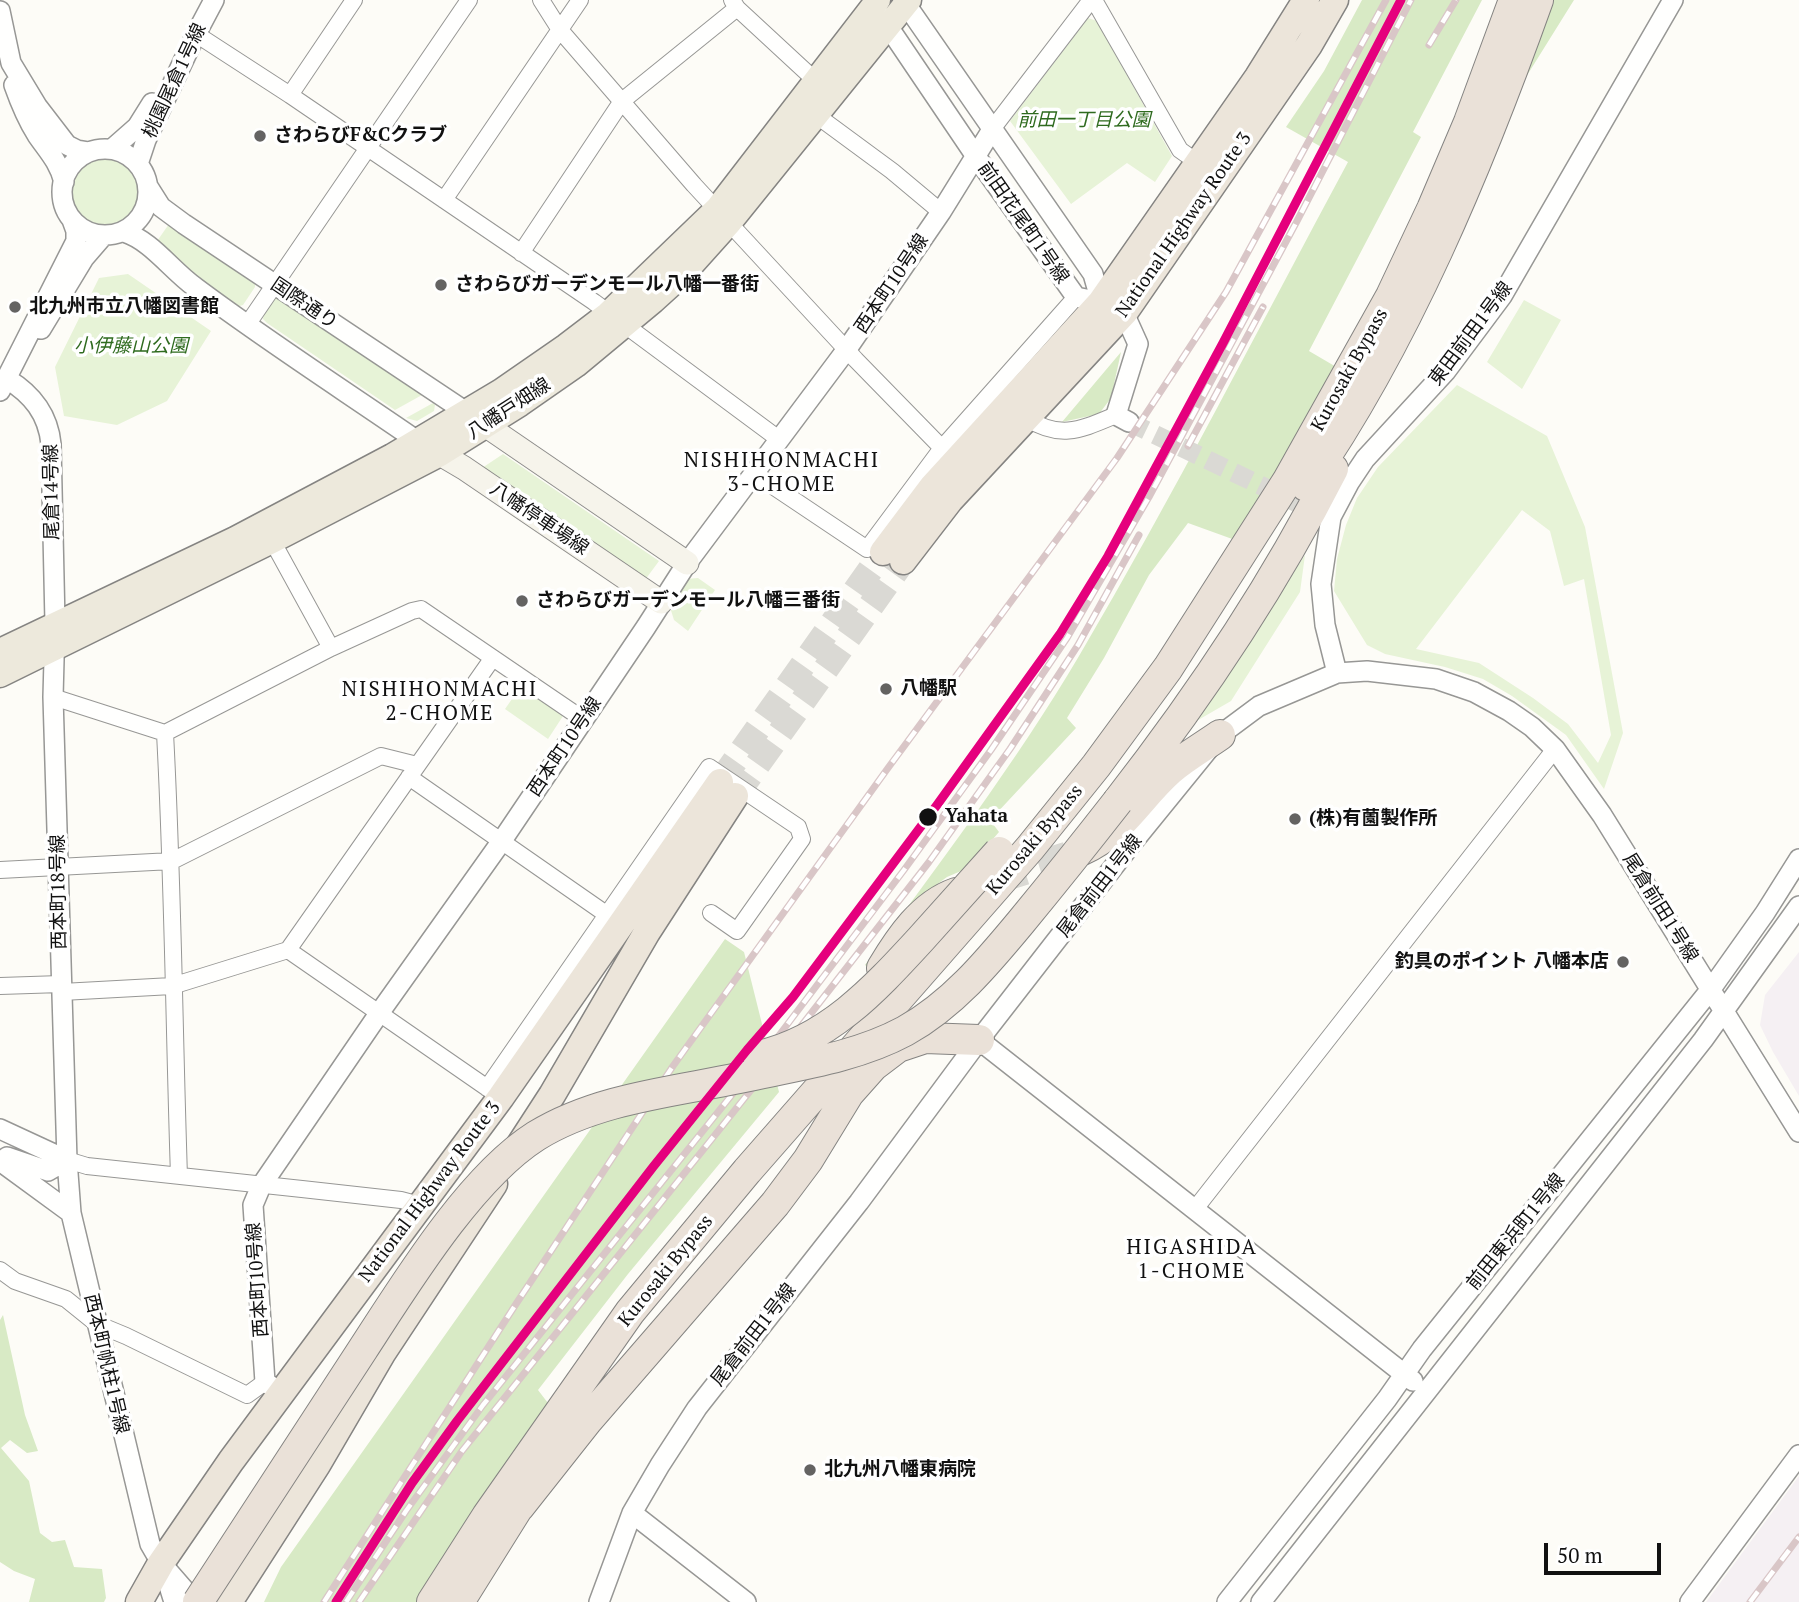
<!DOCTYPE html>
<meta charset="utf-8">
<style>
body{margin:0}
#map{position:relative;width:1799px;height:1602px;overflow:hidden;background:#fdfcf7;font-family:"PT Serif",serif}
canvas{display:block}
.scale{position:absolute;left:1544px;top:1543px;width:117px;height:32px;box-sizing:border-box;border:4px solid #111;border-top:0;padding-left:9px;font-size:21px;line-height:24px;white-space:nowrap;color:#111;-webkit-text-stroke:5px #fff;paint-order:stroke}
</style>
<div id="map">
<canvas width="1799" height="1602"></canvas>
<div class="scale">50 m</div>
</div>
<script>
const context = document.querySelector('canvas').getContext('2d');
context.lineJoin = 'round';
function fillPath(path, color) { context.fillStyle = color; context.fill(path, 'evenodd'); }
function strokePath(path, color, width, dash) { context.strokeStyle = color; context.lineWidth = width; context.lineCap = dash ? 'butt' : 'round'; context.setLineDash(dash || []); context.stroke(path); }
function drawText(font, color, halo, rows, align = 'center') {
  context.font = font + ' "PT Serif","Noto Sans JP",serif'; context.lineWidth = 7; context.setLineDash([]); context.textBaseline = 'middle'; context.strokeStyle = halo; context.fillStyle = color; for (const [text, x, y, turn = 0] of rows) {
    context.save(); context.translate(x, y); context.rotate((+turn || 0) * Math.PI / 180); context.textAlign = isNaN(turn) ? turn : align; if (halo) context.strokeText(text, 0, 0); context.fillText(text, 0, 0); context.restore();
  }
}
const industrial = new Path2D(`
 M1799 952V1096L1773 1052 1760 1025 1765 995Z
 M1799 1476V1602H1706Z`);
const green = new Path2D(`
 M1088 18 1097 21 1172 156 1155 182 1127 163 1071 204 1010 121Z
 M71 193a34 34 0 1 1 68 0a34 34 0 1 1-68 0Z
 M169 224 255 282V287L243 305 233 308 155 244Z
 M128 274 211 331 167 401 117 425 64 416 55 367 99 278Z
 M276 298 284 299 422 395 395 410 267 323 263 319C264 311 269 302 276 298Z
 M1524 300 1561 320 1522 389 1487 362Z
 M1457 385 1547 436 1585 527 1623 733 1604 789 1566 735 1512 696 1483 679 1445 667 1385 654 1367 645 1334 591 1337 559 1346 525 1357 498 1378 467ZM1522 510 1550 531 1564 586 1584 579 1611 735 1598 763 1568 724 1533 698 1479 663 1416 649Z
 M433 403 435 405 434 411 417 421 406 418Z
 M503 454 659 561 645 580 482 468Z
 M1305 555 1300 592 1231 701 1193 723Z
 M698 578 715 590 688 631 674 620 669 604 686 579Z
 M521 686 563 716 548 739 505 709Z`);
const forest = new Path2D(`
 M1362 0H1482L1413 132 1421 137 1309 351 1338 368 1235 540 1188 523 1149 575 1104 658 1067 718 1076 728 994 816 993 824 999 832 968 868 947 877 917 899 871 970 865 965C939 864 1015 764 1079 656 1174 495 1259 327 1348 162L1286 127 1324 71Z
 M1553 0H1574L1521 85Z
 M1121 352 1111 398 1099 414 1062 422Z
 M725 939 744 952 779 1092 628 1274 538 1390 551 1407 419 1602H264L281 1567Z
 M3 1315 25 1415 38 1451 27 1453 10 1440 1 1448 29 1481 40 1533 52 1542 65 1540 74 1567 102 1569 106 1598 104 1602H29L35 1579 14 1571 0 1562V1320Z`);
const tertiaryTunnel = new Path2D(`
 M1129 422 1318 513`);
const trunkTunnel = new Path2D(`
 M720 782 883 552
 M735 796 903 561`);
const motorwayTunnel = new Path2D(`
 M996 879 1069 856`);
const minor = new Path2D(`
 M541 0 560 30 694 185 856 360 942 448
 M732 0 737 8 817 82
 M1094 0 1180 150 1197 162
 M196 34 290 95 594 302 780 440
 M290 95 354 0
 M816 115 892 171 941 212
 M993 128 1091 0
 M444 200 580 0
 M521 253 622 101 737 8
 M247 325 469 0
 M1026 418C1061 440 1080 430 1116 415
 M755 474 867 549 942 448 1076 297
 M269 535 331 648
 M53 697 165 733 331 648 412 611 421 609 584 720
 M165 733C173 881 174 1028 179 1176
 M409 777 606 914
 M0 870 172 861 381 756 417 765
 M288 950 492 659
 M0 986 61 984
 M62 992 172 986 288 950 496 1094
 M487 1088 709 767 798 827 802 839 737 931 711 913
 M67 1160 87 1166 302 1189 401 1200 420 1205
 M1195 1209 1555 749
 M0 1270 15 1281 66 1299 97 1324 126 1336 247 1395 265 1382`);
const tertiary = new Path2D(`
 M0 11 11 63 37 106 67 145 77 150 89 152
 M881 16 975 155 1076 297 1101 302 1093 274 903 0
 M14 85C20 102 27 119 37 135 48 151 59 162 64 182
 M62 192a43 43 0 1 1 86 0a43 43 0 1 1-86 0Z
 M112 149 137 127 152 103
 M138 164 146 140 196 34 214 0
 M149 188 161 207 184 224 466 412
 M124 232C152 241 171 270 195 287 267 341 342 389 416 440
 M1114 309 1124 313 1138 344 1116 415 1129 422
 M41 329 84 258 103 236
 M7 379C32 394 48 414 51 444L55 623 53 697 67 1160 71 1213 150 1544 161 1563 195 1602
 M0 391 76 241V231L72 220
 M1337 673 1325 625 1321 584 1331 517 1349 483 1365 459 1446 371 1502 296 1673 0
 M979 1040 1413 1381
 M0 1129 67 1160
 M7 1157 48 1171 67 1160
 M0 1161 71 1213
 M282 1393 265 1382 253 1205 261 1186 380 1012 501 842 646 627 687 563 847 349 941 212 993 128
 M632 1513 746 1602
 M164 1570 174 1602
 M599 1602 632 1513 660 1465 697 1408 859 1202 979 1040 1129 847 1220 735 1259 706 1337 673 1367 671 1436 679 1474 692 1509 711 1532 727 1555 749 1602 815 1799 1132
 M1227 1602 1387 1399 1422 1349 1711 989 1765 913 1799 859
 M1261 1602 1703 1040 1799 906
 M1690 1602 1799 1455`);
const secondary = new Path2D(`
 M472 416 687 563
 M425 445 464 468 661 602`);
const primary = new Path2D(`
 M0 651 235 539 392 456 501 391 566 346 608 314 717 209 878 0
 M0 675 272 541 440 454 520 404 576 365 653 301 685 272 729 223 909 0`);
const trunk = new Path2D(`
 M883 552 932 487 1101 302 1258 77 1306 0
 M903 561 950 500 1124 313 1309 45 1335 0
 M517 1149 552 1095 647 932 735 796
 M139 1602 161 1563 231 1461 501 1097 720 782
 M229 1602 317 1465 383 1352 494 1184`);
const motorway = new Path2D(`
 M1306 486C1406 342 1479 165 1538 0
 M1118 801C1199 697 1273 587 1333 469
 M1082 850C1123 832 1139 797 1170 770 1185 757 1203 747 1220 735
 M882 968C900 938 922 905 956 893
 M519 1507 587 1421 775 1204 808 1160 849 1093 873 1066 898 1047 925 1038 979 1040
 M432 1602 487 1516 630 1312 747 1171 1030 848 1096 766 1168 668 1288 480 1391 296 1432 209 1469 122 1514 0
 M459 1602 529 1490`);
const rail = new Path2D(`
 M1429 45 1456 0
 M1188 446 1263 307
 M324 1602 516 1304 673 1066 888 768 1117 458 1226 292 1386 0
 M346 1602 406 1511 483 1405 771 1046 904 870 991 750 1067 638 1149 497 1296 223 1411 0
 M359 1602 462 1451 763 1075 929 862 1010 749 1078 645 1139 535
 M1750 1602 1799 1537`);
const motorwayBridge = new Path2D(`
 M758 1056C827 1041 874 990 920 940 946 911 972 882 999 852
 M198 1602C253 1518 308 1433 363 1349 406 1283 470 1178 536 1136 596 1099 671 1092 739 1078 794 1066 855 1058 905 1031 952 1005 987 963 1021 922 1054 882 1086 842 1118 801`);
const rail1 = new Path2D(`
 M336 1602 412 1483 457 1421 653 1167 747 1050 793 997 937 805 1060 634 1108 556 1223 343 1401 0`);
const markers = [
 [260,136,7,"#646362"],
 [441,285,7,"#646362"],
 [15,307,7,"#646362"],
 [522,601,7,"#646362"],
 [886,689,7,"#646362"],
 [928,817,10,"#111"],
 [1295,819,7,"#646362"],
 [1623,962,7,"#646362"],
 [810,1470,7,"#646362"]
];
const streetNames = [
 ["桃園尾倉1号線",175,81,-65],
 ["前田花尾町1号線",1023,223,55],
 ["National Highway Route 3",1184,225,-55],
 ["西本町10号線",892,284,-56],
 ["国際通り",304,304,34],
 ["東田前田1号線",1471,334,-53],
 ["Kurosaki Bypass",1350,370,-61],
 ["八幡戸畑線",509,409,-33],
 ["尾倉14号線",52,492,-91],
 ["八幡停車場線",539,519,34],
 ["西本町10号線",565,747,-56],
 ["Kurosaki Bypass",1035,840,-50],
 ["尾倉前田1号線",1100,886,-52],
 ["西本町18号線",59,892,-91],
 ["尾倉前田1号線",1660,908,58],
 ["National Highway Route 3",430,1192,-53],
 ["前田東浜町1号線",1516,1232,-51],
 ["Kurosaki Bypass",666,1271,-51],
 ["西本町10号線",258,1280,-94],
 ["尾倉前田1号線",754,1335,-52],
 ["西本町帆柱1号線",106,1364,77]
];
const parkNames = [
 ["前田一丁目公園",1084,121],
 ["小伊藤山公園",131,347]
];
const poiNames = [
 ["さわらびF&Cクラブ",274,136],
 ["さわらびガーデンモール八幡一番街",455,285],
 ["北九州市立八幡図書館",29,307],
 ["さわらびガーデンモール八幡三番街",536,601],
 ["八幡駅",900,689],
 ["(株)有薗製作所",1309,819],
 ["釣具のポイント 八幡本店",1609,962,"right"],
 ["北九州八幡東病院",824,1470]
];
const stopNames = [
 ["Yahata",945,817]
];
const neighbourhoodNames = [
 ["NISHIHONMACHI",782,461],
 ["3-CHOME",782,485],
 ["NISHIHONMACHI",440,690],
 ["2-CHOME",440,714],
 ["HIGASHIDA",1192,1248],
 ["1-CHOME",1192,1272]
];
fillPath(industrial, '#f5f0f3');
fillPath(green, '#e7f3d7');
fillPath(forest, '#d8eac5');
strokePath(tertiaryTunnel, '#dad9d4', 19, [19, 10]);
strokePath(trunkTunnel, '#dad9d4', 26, [26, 13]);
strokePath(motorwayTunnel, '#dad9d4', 30, [30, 15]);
strokePath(minor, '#979795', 18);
strokePath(tertiary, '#979795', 22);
strokePath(secondary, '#8e8d8b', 25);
strokePath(primary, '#858482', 27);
strokePath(trunk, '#858482', 29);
strokePath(motorway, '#858482', 32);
strokePath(minor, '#fffffe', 16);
strokePath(tertiary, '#fffffe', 19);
strokePath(secondary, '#f6f4eb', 23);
strokePath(primary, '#ede9dc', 24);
strokePath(trunk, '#ece5da', 26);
strokePath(motorway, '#eae1d8', 30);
strokePath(rail, '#d9c6c7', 7);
strokePath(rail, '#fff', 4.5, [13]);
strokePath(motorwayBridge, '#858482', 32, []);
strokePath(motorwayBridge, '#eae1d8', 30);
strokePath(rail1, '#e5007d', 9);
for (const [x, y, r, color] of markers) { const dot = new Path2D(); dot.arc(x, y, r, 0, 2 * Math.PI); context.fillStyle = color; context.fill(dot); strokePath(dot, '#fff', 2.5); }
drawText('19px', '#111', '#fff', streetNames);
drawText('italic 19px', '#2f6b1f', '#fff', parkNames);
drawText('bold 19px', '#111', '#fff', poiNames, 'left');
drawText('bold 19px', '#111', '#fff', stopNames, 'left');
context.letterSpacing = '2px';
drawText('21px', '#111', '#fff', neighbourhoodNames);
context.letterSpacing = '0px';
</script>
